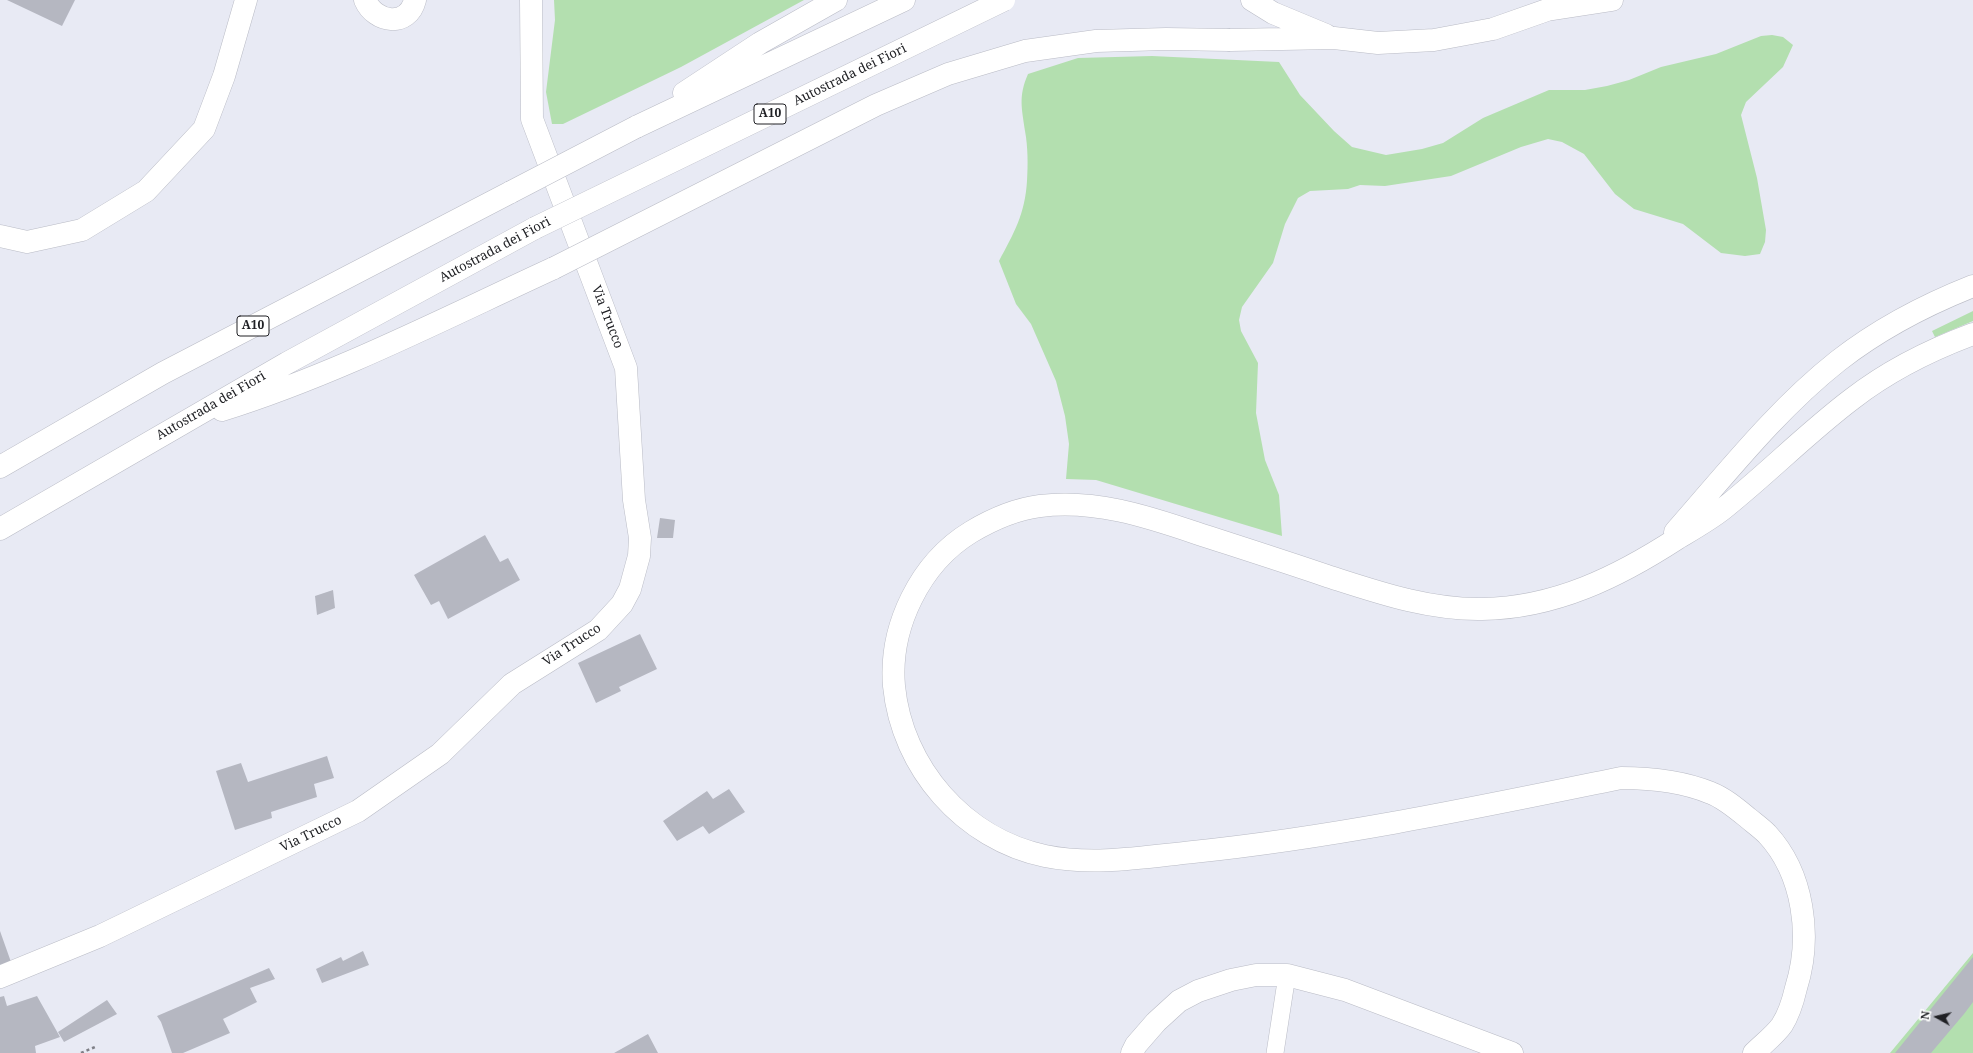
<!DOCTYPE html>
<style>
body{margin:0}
#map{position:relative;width:1973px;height:1053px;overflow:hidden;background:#e8eaf4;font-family:"Noto Serif",serif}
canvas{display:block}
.north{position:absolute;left:1917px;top:997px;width:40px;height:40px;-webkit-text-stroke:3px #fff;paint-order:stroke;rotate:278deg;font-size:11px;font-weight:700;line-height:16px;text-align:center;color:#202125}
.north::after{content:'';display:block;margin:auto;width:14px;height:18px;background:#202125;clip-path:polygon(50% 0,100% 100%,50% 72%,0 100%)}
</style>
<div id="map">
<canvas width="1973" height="1053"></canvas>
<div class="north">N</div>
</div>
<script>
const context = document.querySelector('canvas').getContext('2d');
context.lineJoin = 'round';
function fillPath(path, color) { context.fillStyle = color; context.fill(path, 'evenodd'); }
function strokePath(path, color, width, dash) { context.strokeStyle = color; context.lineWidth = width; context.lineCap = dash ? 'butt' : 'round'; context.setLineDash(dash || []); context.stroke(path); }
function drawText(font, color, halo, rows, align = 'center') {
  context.font = font + ' "Noto Serif",serif'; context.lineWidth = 3; context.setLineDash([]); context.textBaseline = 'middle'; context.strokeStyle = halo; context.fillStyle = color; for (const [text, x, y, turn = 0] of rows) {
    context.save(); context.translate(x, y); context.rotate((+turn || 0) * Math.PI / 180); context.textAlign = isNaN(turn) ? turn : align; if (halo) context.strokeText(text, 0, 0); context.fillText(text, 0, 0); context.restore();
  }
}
const green = new Path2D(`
 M554 0H804L681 67 563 124H552L546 92 555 20Z
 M1772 35 1783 37 1793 45 1783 67 1746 102 1741 115 1757 178 1766 230 1765 242 1760 254 1745 256 1721 253 1683 224 1634 209 1615 194 1584 154 1562 142 1548 139 1521 147 1451 176 1385 186 1360 185 1348 189 1310 191 1298 198 1285 224 1273 263 1242 307 1239 320 1241 331 1258 363 1256 413 1265 460 1279 495 1282 536 1096 480 1066 479 1069 444 1065 416 1056 381 1031 324 1016 304 999 261C1014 233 1025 214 1027 181 1028 165 1028 147 1025 131 1022 108 1018 97 1028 74L1078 58 1152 56 1279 62 1300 95 1334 131 1352 147 1386 155 1422 149 1443 143 1483 118 1549 90H1585L1607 86 1629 80 1661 67 1716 54 1761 36Z
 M1973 311V321L1935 337 1932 331Z
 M1973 953V1053H1890Z`);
const building = new Path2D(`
 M7 0H75L62 26Z
 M660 518 675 520 673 538H657Z
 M485 535 500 562 508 558 520 580 448 619 439 601 431 605 414 575Z
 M333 590 335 608 317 615 315 596Z
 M640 634 657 669 619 687 621 691 596 703 578 663Z
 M327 756 334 778 314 784 317 797 271 812 272 818 235 830 216 771 241 763 248 782Z
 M729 789 745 812 709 834 703 826 677 841 663 821 707 791 713 799Z
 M0 931 11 962 0 967Z
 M363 951 369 965 322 983 316 969 341 957 343 961Z
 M1973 957V1002L1964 1014 1931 1053H1895Z
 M269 968 275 979 250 988 257 1002 223 1019 230 1033 183 1053H172L161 1022 157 1016Z
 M4 996 7 1006 37 996 60 1037 35 1046 36 1053H0V997Z
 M107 1000 117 1014 64 1042 58 1032Z
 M648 1034 658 1053H614Z`);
const path = new Path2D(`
 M81 1053 95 1047`);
const lane = new Path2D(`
 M1275 1053 1287 975`);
const street = new Path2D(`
 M365 0C375 23 408 28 415 0
 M0 236 27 242 82 230 146 191 204 129 224 76 246 0
 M0 977 100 936 358 811 440 754 512 684 598 630 622 604 630 589 639 556 640 538 634 500 626 368 532 119 531 0`);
const highway = new Path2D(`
 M1252 0 1273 13 1326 35
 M1230 40 1334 38 1378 43 1434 40 1493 29 1547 10 1612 0
 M684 93 760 43 836 0
 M636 127 904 0
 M222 410C337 374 445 318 554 268
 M0 467 163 373 511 192
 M0 529 287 363 535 228
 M1675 532C1726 474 1777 409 1838 361 1879 329 1925 305 1973 286
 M1132 1053 1136 1045 1156 1022 1179 1001 1198 991 1231 980 1256 975H1287L1345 990 1512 1053
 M1754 1053C1763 1044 1775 1035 1782 1025 1789 1014 1793 1001 1796 988 1812 937 1804 874 1767 834 1761 828 1754 823 1748 818 1737 809 1724 798 1711 793 1682 781 1652 778 1621 778 1479 807 1337 837 1193 852 1144 857 1094 866 1045 856 964 839 902 768 894 686 889 627 920 563 971 532 991 520 1017 509 1040 506 1093 499 1146 516 1196 533 1239 547 1283 561 1327 576 1377 592 1428 610 1482 609 1555 608 1618 577 1678 538 1693 529 1709 520 1723 509 1767 474 1807 433 1852 399 1888 371 1930 350 1973 334`);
const highwayBridge = new Path2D(`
 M511 192 636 127
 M535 228 1004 0
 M554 268 876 105 948 74 1025 51 1096 41 1166 39 1230 40`);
const shields = [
 [770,114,32],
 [253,326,32]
];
const shieldNames = [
 ["A10",770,114],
 ["A10",253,326]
];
const streetNames = [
 ["Autostrada dei Fiori",850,75,-26],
 ["Autostrada dei Fiori",495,250,-28],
 ["Via Trucco",607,317,69],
 ["Autostrada dei Fiori",211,406,-30],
 ["Via Trucco",572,645,-33],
 ["Via Trucco",311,834,-26]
];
fillPath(green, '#b3dfaf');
fillPath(building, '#b5b7c1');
strokePath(lane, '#b9bbc5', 18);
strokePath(street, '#b9bbc5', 23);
strokePath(highway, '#b9bbc5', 23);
strokePath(path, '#7e7f86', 2.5, [3, 3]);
strokePath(lane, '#fff', 17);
strokePath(street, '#fff', 22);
strokePath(highway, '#fff', 22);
strokePath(highwayBridge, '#b9bbc5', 23, []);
strokePath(highwayBridge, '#fff', 22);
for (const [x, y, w] of shields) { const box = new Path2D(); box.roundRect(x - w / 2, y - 10, w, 20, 3); context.fillStyle = '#fff'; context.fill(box); strokePath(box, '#202125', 1); }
drawText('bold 12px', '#202125', null, shieldNames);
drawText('13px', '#202125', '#fff', streetNames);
</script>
